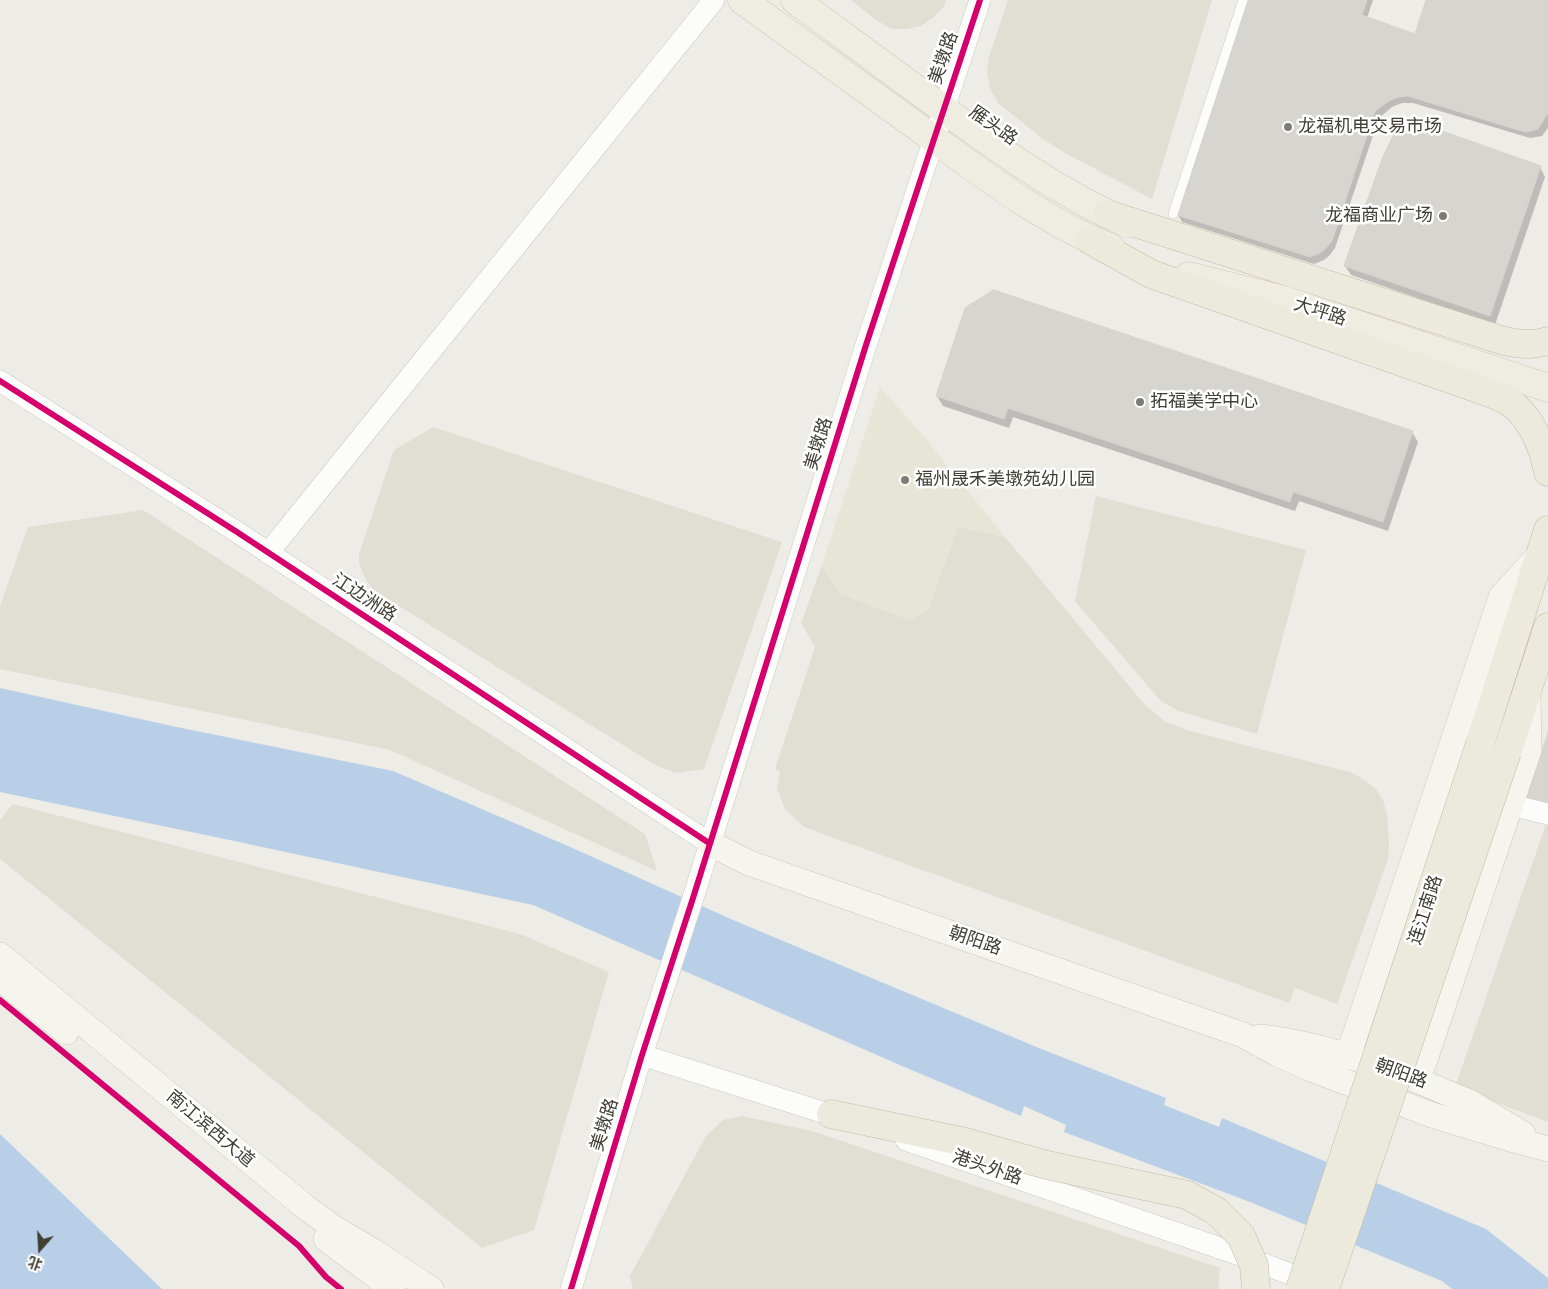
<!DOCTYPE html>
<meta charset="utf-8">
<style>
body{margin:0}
#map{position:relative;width:1548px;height:1289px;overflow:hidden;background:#edece6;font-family:Arial,"Noto Sans SC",sans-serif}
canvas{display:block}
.north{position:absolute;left:15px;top:1224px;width:50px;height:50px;-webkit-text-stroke:4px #fff;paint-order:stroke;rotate:199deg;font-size:14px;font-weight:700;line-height:20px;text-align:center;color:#413e34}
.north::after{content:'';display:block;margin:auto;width:18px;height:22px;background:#413e34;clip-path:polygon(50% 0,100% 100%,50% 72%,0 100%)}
</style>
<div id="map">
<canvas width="1548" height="1289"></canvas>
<div class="north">北</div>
</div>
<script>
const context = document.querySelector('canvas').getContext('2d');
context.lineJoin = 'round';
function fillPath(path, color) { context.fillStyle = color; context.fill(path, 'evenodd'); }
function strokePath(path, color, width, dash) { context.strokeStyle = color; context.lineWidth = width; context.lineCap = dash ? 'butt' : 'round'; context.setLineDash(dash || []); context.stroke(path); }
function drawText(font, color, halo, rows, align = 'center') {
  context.font = font + ' Arial,"Noto Sans SC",sans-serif'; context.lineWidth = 5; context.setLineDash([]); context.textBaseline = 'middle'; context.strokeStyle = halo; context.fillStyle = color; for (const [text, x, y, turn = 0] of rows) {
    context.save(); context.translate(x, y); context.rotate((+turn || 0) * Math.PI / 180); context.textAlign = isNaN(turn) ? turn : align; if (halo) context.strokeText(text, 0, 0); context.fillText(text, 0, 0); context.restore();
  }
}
const residential = new Path2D(`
 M851 0H946L944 6 934 17 921 26 907 29H892L876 20Z
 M1008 0H1212L1152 199 1067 154 1043 139 999 104 990 89 987 72 989 57Z
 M433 427 782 542 704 769 676 773 655 765 383 596 373 589 366 580 359 564V554L394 450Z
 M1096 496 1306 550 1257 734 1178 711 1160 700 1075 601Z
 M143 510 645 834 657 871 390 750 0 669V606L28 527Z
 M958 527 1005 537 1146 706 1166 722 1190 731 1350 772 1365 780 1376 789 1383 800 1387 815 1389 845 1388 859 1337 1004 1295 988 1289 1003 804 827 785 809 777 789 780 771 775 769 815 647 801 623 822 565 840 594 927 611Z
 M13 804 520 934 609 972 534 1230 482 1248 0 859V820Z
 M1547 821H1548V1122L1455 1087Z
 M742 1116 812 1131 1220 1268 1218 1289H633L630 1276 706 1136 723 1120Z`);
const education = new Path2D(`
 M880 387 921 433 1005 537 958 527 927 611 909 620 840 594 822 565Z`);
const water = new Path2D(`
 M0 688 172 726 393 771 568 846 733 920 1039 1048 1166 1098 1164 1105 1219 1127 1222 1118 1486 1229 1548 1278V1289H1452L1442 1281 1250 1202 1064 1132 1066 1125 1024 1106 1021 1116 902 1066 533 905 239 842 0 792Z
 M0 1134 162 1289H0Z`);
const shadow = new Path2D(`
 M1248 0H1373L1367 18 1416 35 1428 0H1548V128L1542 136 1530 138 1413 103H1402L1392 107 1379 118 1335 248 1330 255 1324 260 1314 264 1182 222 1178 215Z
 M1540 167 1545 177 1495 325 1351 275 1345 266Z
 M937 396 1412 432 1418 442 1388 531 1299 501 1295 511 1013 417 1009 428 943 406Z`);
const building = new Path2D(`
 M1247 0H1367L1362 15 1415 34 1426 0H1548V113L1538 129 1526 132 1518 130 1408 96 1398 97 1389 101 1375 111 1332 241 1326 248 1320 253 1310 257 1177 215Z
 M1414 126H1428L1541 166 1490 316 1344 266 1382 159 1393 136 1403 128Z
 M994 290 1413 431 1383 522 1293 492 1290 502 1008 408 1004 419 936 396 965 308Z
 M1548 733V810L1524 804Z`);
const service = new Path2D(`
 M1173 214 1243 0`);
const tertiary = new Path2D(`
 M0 381 237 532 709 843
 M268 553 714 0
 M1511 805 1548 814
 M642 1055 844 1119
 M906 1140 1243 1256 1316 1284
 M571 1289 642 1055 693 898 866 345 980 0`);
const secondary = new Path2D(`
 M709 843 749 863 1243 1035 1278 1054 1309 1068 1432 1115 1514 1140 1548 1149
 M0 955 304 1206 334 1228 373 1251 431 1289
 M0 978 66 1032
 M1260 1037C1296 1041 1330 1050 1364 1061
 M1348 1056 1501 597 1542 552
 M1402 1074 1469 1102 1523 1134
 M1418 1080 1529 750 1528 698
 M326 1239 393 1289`);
const primary = new Path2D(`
 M742 0C805 45 867 91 930 136 988 178 1045 222 1111 248
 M795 0C844 36 892 72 942 108 1001 151 1060 194 1128 223
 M1189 276 1284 300 1548 388`);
const trunk = new Path2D(`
 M1107 214 1504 341C1519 344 1533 346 1548 341
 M1090 240 1151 274 1490 393C1496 395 1502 398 1508 401 1531 416 1543 446 1548 472
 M1480 744 1548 530
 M1507 752 1548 627
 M831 1114 965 1142`);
const trunkBridge = new Path2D(`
 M965 1142 1047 1165 1187 1195 1216 1211 1241 1236 1254 1265 1256 1289
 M1300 1289 1480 744
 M1325 1289 1507 752`);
const cycleway = new Path2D(`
 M0 381 237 532 709 843
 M0 1000 299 1246 326 1277 341 1289
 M571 1289 642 1055 693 898 866 345 980 0`);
const markers = [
 [1288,127,5,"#7d7b72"],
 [1443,216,5,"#7d7b72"],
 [1140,402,5,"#7d7b72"],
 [905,480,5,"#7d7b72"]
];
const streetNames = [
 ["美墩路",944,58,-71],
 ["雁头路",993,126,35],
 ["大坪路",1320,312,18],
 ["美墩路",819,444,-73],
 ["江边洲路",364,598,33],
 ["连江南路",1426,910,-72],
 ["朝阳路",975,941,19],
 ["朝阳路",1401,1074,20],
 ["美墩路",605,1125,-73],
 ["南江滨西大道",210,1129,40],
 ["港头外路",987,1168,19]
];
const poiNames = [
 ["龙福机电交易市场",1298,127],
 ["龙福商业广场",1433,216,"right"],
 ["拓福美学中心",1150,402],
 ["福州晟禾美墩苑幼儿园",915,480]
];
fillPath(residential, '#e1dfd4');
fillPath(education, '#e7e5d6');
fillPath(water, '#b9cfe8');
fillPath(shadow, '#0003');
fillPath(building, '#d6d5cf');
strokePath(building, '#d5d3cc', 1);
strokePath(service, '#cbcac4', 10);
strokePath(tertiary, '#cbcac4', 22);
strokePath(secondary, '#cbc9be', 26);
strokePath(primary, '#cecab5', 29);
strokePath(trunk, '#c3bca3', 29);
strokePath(service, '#fcfcfb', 9);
strokePath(tertiary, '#fcfcfb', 21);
strokePath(secondary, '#f5f4ed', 25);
strokePath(primary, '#efede2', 28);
strokePath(trunk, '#eceadd', 28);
strokePath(trunkBridge, '#c3bca3', 29, []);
strokePath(trunkBridge, '#eceadd', 28);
strokePath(cycleway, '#d6006c', 6);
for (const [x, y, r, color] of markers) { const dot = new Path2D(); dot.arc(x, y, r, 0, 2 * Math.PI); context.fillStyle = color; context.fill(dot); strokePath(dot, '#fff', 2); }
drawText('18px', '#413e34', '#fff', streetNames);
drawText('18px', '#413e34', '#fff', poiNames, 'left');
</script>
